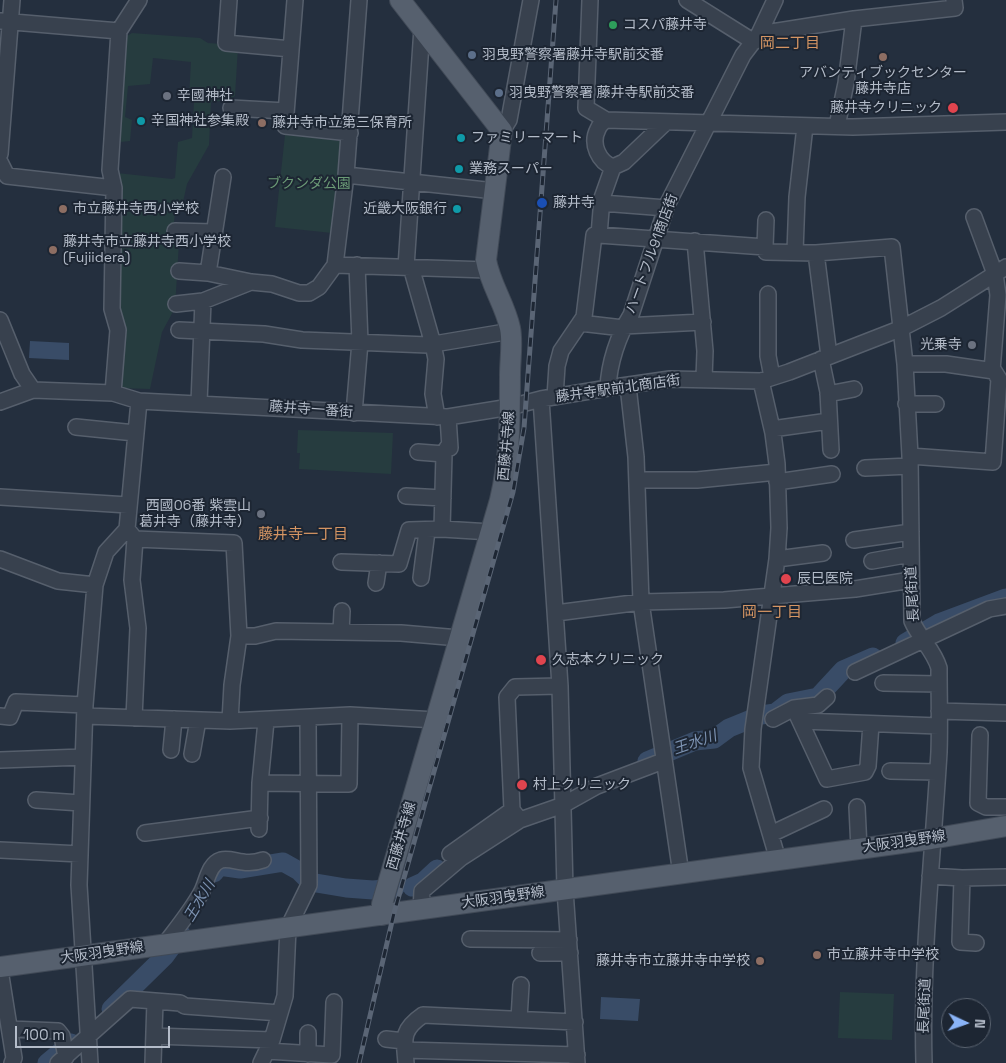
<!DOCTYPE html>
<meta charset="utf-8">
<style>
body{margin:0}
#map{position:relative;width:1006px;height:1063px;overflow:hidden;background:#242f3e;font-family:"Space Grotesk",sans-serif}
canvas{display:block}
.north{position:absolute;left:941px;top:998px;width:50px;height:50px;box-sizing:border-box;background:#1d2633;border:1px solid #59626f;border-radius:50%;rotate:93deg;font-size:14px;font-weight:700;line-height:20px;text-align:center;color:#b4bcc9}
.north::after{content:'';display:block;margin:auto;width:18px;height:22px;background:#8ab4f8;clip-path:polygon(50% 0,100% 100%,50% 72%,0 100%)}
.scale{position:absolute;left:15px;top:1026px;width:155px;height:22px;box-sizing:border-box;border:2px solid #b4bcc9;border-top:0;padding-left:6px;font-size:15px;line-height:18px;white-space:nowrap;color:#b4bcc9;-webkit-text-stroke:4px #1d2633;paint-order:stroke}
</style>
<div id="map">
<canvas width="1006" height="1063"></canvas>
<div class="north">N</div>
<div class="scale">100 m</div>
</div>
<script>
const context = document.querySelector('canvas').getContext('2d');
context.lineJoin = 'round';
function fillPath(path, color) { context.fillStyle = color; context.fill(path, 'evenodd'); }
function strokePath(path, color, width, dash) { context.strokeStyle = color; context.lineWidth = width; context.lineCap = dash ? 'butt' : 'round'; context.setLineDash(dash || []); context.stroke(path); }
function drawText(font, color, halo, rows, align = 'center') {
  context.font = font + ' "Space Grotesk","Noto Sans JP",sans-serif'; context.lineWidth = 4; context.setLineDash([]); context.textBaseline = 'middle'; context.strokeStyle = halo; context.fillStyle = color; for (const [text, x, y, turn = 0] of rows) {
    context.save(); context.translate(x, y); context.rotate((+turn || 0) * Math.PI / 180); context.textAlign = isNaN(turn) ? turn : align; if (halo) context.strokeText(text, 0, 0); context.fillText(text, 0, 0); context.restore();
  }
}
const green = new Path2D(`
 M132 33 200 38 208 43 235 45 238 47 235 96 229 100 211 102 209 145 187 184 183 202 176 203 173 232 179 242 175 308 162 332 150 389 119 388 115 172 125 37ZM153 58 191 62 189 98 194 102 192 138 178 142 175 178 172 179 117 173 120 142 130 141 132 120 125 117 128 86 150 84Z
 M285 135 342 141 332 233 275 227Z
 M298 430 393 433 391 474 299 469 300 453H297Z
 M840 992 894 994 892 1040 838 1038Z`);
const water = new Path2D(`
 M30 341 69 343V360L29 358Z
 M601 997 640 999 638 1021 600 1019Z`);
const river = new Path2D(`
 M905 643 939 623 1006 598
 M647 761 695 741 714 739 729 728 761 715 775 713 788 703 818 697 843 670 873 657
 M214 873 219 866 240 869 283 862 299 871 310 882 346 888 373 890 395 888
 M412 887 423 882 437 869
 M111 1009 165 956 181 934
 M47 1063 71 1043`);
const minor = new Path2D(`
 M229 0 226 43 291 49
 M295 0 285 126 350 133
 M590 0 586 108 606 120
 M687 0 754 42
 M1 21 119 31
 M759 34 854 19 955 8 954 0
 M231 108 286 111
 M665 123 624 162 613 167C599 162 590 144 598 129 599 126 603 122 606 120L853 127 1006 122
 M837 126 846 83 854 19
 M502 131 509 120 531 0
 M0 154 12 0
 M0 162 7 176 114 188
 M346 175 495 191
 M602 203 666 208
 M974 217 995 274 998 295 992 371
 M175 231 213 232
 M599 235 765 247 766 252 816 253 892 247 905 364 910 456 912 621C919 638 934 650 939 668 939 696 940 724 939 752 933 855 921 959 924 1063
 M695 241 705 351 704 379
 M765 247 766 220
 M795 252 797 197 805 126
 M816 253 829 356
 M335 265 488 270
 M406 267 422 28
 M411 267 433 344 436 359 433 394 437 417
 M179 271 208 273 251 282 272 284 299 293H309L319 287 335 265 346 175 359 0
 M208 273 223 177
 M768 294V356L772 377
 M176 304 203 301 251 282
 M0 320 22 374 33 390
 M580 323 623 328
 M624 326 703 322
 M179 330 264 334 302 340 428 345 511 331
 M821 359 828 392 831 450
 M905 364H946L994 371 999 379 993 462 910 456
 M761 381 773 433 777 464 779 528 777 559 753 729 751 768 778 860
 M628 386 636 457 641 602 681 874
 M608 388C609 363 618 336 631 315L667 205 743 55 759 34 775 0
 M113 393 139 401 448 417 510 407 541 399 608 388 670 379 761 381 789 372 902 328 941 308 1006 267
 M828 394 854 389
 M555 397 557 366 561 351 584 317 594 235H599L602 198 613 167
 M541 399 560 686 565 890 577 1063
 M0 402 33 390 113 393 118 330 112 309 114 188 110 170 119 31 139 0
 M199 403 203 301
 M906 404H936
 M354 413 360 342 357 265
 M448 417 450 448H447L444 454 442 529 491 532
 M76 427 135 433
 M772 429 829 421
 M418 452 444 454
 M865 468 910 466
 M637 480H697L777 472
 M777 482 832 474
 M406 496 443 498
 M0 497 128 505
 M127 529 135 539 234 543 239 636H255L276 631 401 633 459 638
 M854 540 911 532
 M0 559 58 581 95 585
 M777 559 823 553
 M872 561 911 554
 M341 562 399 564 409 530 442 529
 M421 578 427 531
 M376 583 379 563
 M556 613 641 602 724 600 855 589 911 580
 M341 632 342 611
 M855 672 989 609 1006 606
 M883 683 939 684
 M794 708 827 779 865 772 868 766 871 724
 M939 711 1006 713
 M0 716 10 717 16 702 85 705
 M85 716 230 721 350 715 436 720
 M134 718 138 628 132 580 135 539
 M773 719 794 708 818 705 827 697
 M230 721 232 685 239 636
 M801 721 939 726
 M980 735 978 803 986 807H1006
 M171 750 174 719
 M192 754 198 720
 M0 760 83 757
 M890 771 937 772
 M260 783 349 784 350 715
 M36 800 81 803
 M857 807 859 849
 M512 810 520 820 563 805 597 786 663 761
 M259 829 260 783 266 721
 M145 833 260 818
 M771 834 824 809
 M0 850 80 854
 M450 854 512 810 507 697 515 687 560 686
 M930 876 962 878 960 942 976 943
 M962 878 1006 877
 M421 910 422 891 461 858 520 820
 M470 939 569 940
 M165 944C177 928 191 911 201 893 207 883 208 864 221 860 233 857 244 867 263 860
 M540 953H570
 M0 970 14 1058 12 1063
 M519 1019 521 985
 M10 1029 58 1031 62 1036 66 1057
 M154 1036 272 1040
 M386 1039 404 1041
 M405 1050 577 1055
 M267 1051 332 1055 334 1002
 M308 1054V1033
 M58 1063 130 999 155 1001
 M90 1063 79 885 85 705 95 585 106 552 127 529 139 401
 M153 1063 155 1001 180 1003 185 1006 280 1013
 M261 1063 272 1040 285 996 288 928 309 885 308 718
 M406 1063C404 1039 401 1030 423 1015L575 1022`);
const major = new Path2D(`
 M382 915V904L500 500C510 458 510 418 510 375 510 360 513 343 510 328 505 304 490 284 486 260L502 131 400 0
 M0 967 931 839 1006 826`);
const rail = new Path2D(`
 M359 1063 394 913 513 492 524 428 556 0`);
const markers = [
 [613,25,5,"#2e9e5b"],
 [472,55,5,"#5c6f8a"],
 [883,57,5,"#8d6e63"],
 [499,93,5,"#5c6f8a"],
 [167,96,5,"#6b7280"],
 [953,108,6,"#e0444e"],
 [141,121,5,"#0f9aa8"],
 [262,123,5,"#8d6e63"],
 [461,138,5,"#0f9aa8"],
 [459,169,5,"#0f9aa8"],
 [542,203,6,"#1a4fb4"],
 [63,209,5,"#8d6e63"],
 [457,209,5,"#0f9aa8"],
 [53,250,5,"#8d6e63"],
 [972,345,5,"#6b7280"],
 [261,514,5,"#6b7280"],
 [786,579,6,"#e0444e"],
 [541,660,6,"#e0444e"],
 [522,785,6,"#e0444e"],
 [817,955,5,"#8d6e63"],
 [760,961,5,"#8d6e63"]
];
const poiNames = [
 ["コスパ藤井寺",623,25],
 ["羽曳野警察署藤井寺駅前交番",482,55],
 ["アバンティブックセンター",883,73,"center"],
 ["藤井寺店",883,89,"center"],
 ["羽曳野警察署 藤井寺駅前交番",509,93],
 ["辛國神社",177,96],
 ["藤井寺クリニック",942,108,"right"],
 ["辛国神社参集殿",151,121],
 ["藤井寺市立第三保育所",272,123],
 ["ファミリーマート",471,138],
 ["業務スーパー",469,169],
 ["藤井寺",553,203],
 ["市立藤井寺西小学校",73,209],
 ["近畿大阪銀行",447,209,"right"],
 ["藤井寺市立藤井寺西小学校",63,242],
 ["(Fujiidera)",63,258],
 ["光乗寺",962,345,"right"],
 ["西國06番 紫雲山",251,506,"right"],
 ["葛井寺（藤井寺）",251,522,"right"],
 ["辰巳医院",797,579],
 ["久志本クリニック",552,660],
 ["村上クリニック",533,785],
 ["市立藤井寺中学校",827,955],
 ["藤井寺市立藤井寺中学校",750,961,"right"]
];
const parkNames = [
 ["ブクンダ公園",309,184]
];
const streetNames = [
 ["ハートフル91商店街",652,254,-70],
 ["藤井寺駅前北商店街",618,389,-8],
 ["藤井寺一番街",311,410,4],
 ["西藤井寺線",507,446,-85],
 ["長尾街道",913,594,-93],
 ["西藤井寺線",402,836,-74],
 ["大阪羽曳野線",904,842,-8],
 ["大阪羽曳野線",503,898,-8],
 ["大阪羽曳野線",102,953,-8],
 ["長尾街道",925,1006,-88]
];
const neighbourhoodNames = [
 ["岡二丁目",790,44],
 ["藤井寺一丁目",303,535],
 ["岡一丁目",772,613]
];
const waterNames = [
 ["王水川",695,743,-19],
 ["王水川",200,901,-59]
];
fillPath(green, '#263c3f');
fillPath(water, '#394c67');
strokePath(river, '#394c67', 19);
strokePath(minor, '#565f6c', 18);
strokePath(major, '#414a57', 22);
strokePath(minor, '#38414e', 15);
strokePath(major, '#56606e', 20);
strokePath(rail, '#5a6575', 5);
strokePath(rail, '#1d2633', 3, [9]);
for (const [x, y, r, color] of markers) { const dot = new Path2D(); dot.arc(x, y, r, 0, 2 * Math.PI); context.fillStyle = color; context.fill(dot); strokePath(dot, '#1d2633', 2); }
drawText('14px', '#b4bcc9', '#1d2633', poiNames, 'left');
drawText('14px', '#6b9a76', '#1d2633', parkNames);
drawText('14px', '#b4bcc9', '#1d2633', streetNames);
drawText('15px', '#d59563', '#1d2633', neighbourhoodNames);
drawText('italic 15px', '#7c92b1', '#1d2633', waterNames);
</script>
